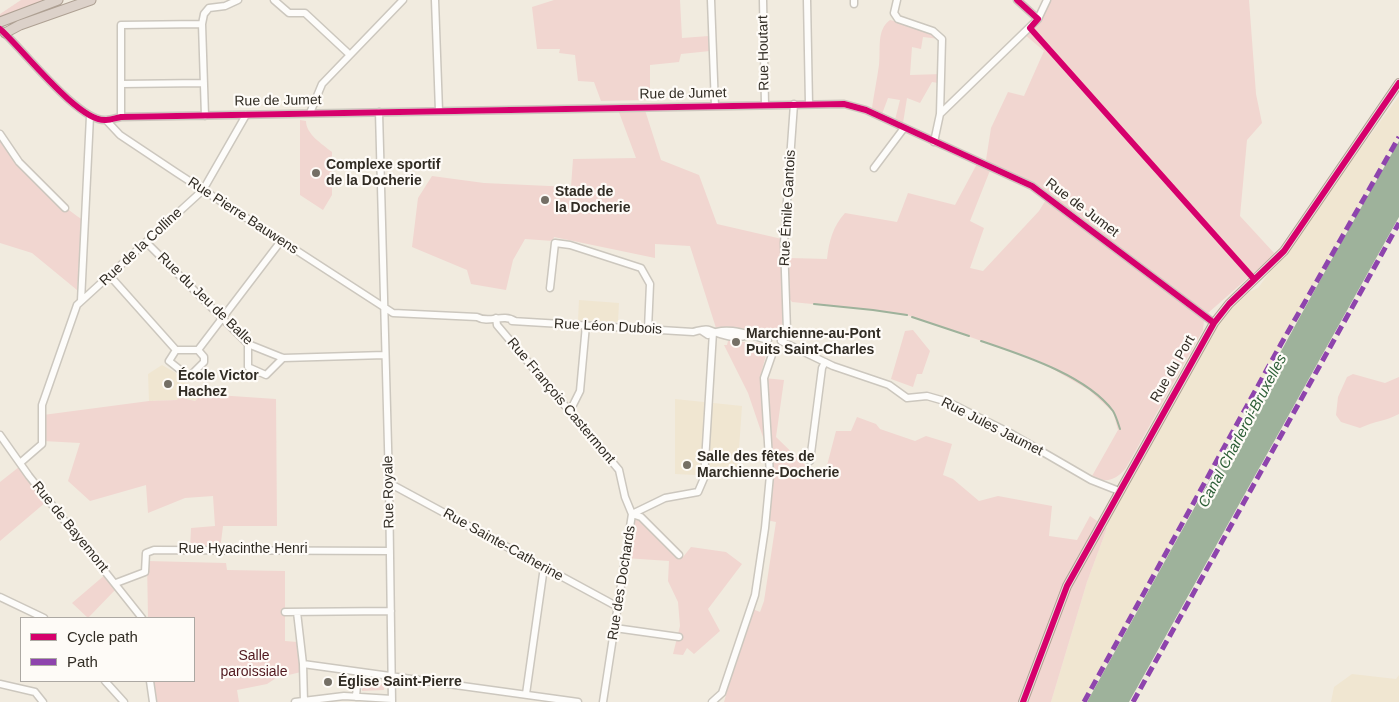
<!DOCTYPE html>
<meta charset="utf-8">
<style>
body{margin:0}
#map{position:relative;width:1399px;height:702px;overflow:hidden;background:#f1ebdf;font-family:Arial,sans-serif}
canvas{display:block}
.legend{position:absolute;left:20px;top:617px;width:175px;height:65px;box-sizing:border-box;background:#fefbf7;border:1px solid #aca8a3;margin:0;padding:6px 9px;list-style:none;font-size:15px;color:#312c24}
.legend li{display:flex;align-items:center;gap:10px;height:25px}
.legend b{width:25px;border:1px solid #aca8a3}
</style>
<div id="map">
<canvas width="1399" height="702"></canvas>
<ul class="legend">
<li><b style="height:6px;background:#d6006c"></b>Cycle path</li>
<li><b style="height:6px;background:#8e44ad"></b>Path</li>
</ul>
</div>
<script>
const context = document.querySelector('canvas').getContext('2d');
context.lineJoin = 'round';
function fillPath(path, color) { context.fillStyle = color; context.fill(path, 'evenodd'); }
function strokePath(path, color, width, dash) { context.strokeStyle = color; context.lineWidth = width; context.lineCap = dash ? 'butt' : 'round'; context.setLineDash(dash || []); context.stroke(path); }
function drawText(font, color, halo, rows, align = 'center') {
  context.font = font + ' Arial,sans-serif'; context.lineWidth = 4.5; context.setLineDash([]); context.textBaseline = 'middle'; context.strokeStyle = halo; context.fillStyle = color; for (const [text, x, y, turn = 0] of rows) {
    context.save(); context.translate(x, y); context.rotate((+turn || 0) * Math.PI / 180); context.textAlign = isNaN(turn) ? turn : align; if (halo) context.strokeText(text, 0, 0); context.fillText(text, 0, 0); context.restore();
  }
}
const built = new Path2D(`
 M1399 96V137L1221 451 1084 702H1051L1087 582 1107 528 1102 525 1131 474 1233 299 1258 288Z
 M579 300 619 303 618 322 578 320Z
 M162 365 176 373 177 375 201 394 195 401 180 397 177 400 149 401 148 374Z
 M675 399 742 406 737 477 675 474Z
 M1352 674 1396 679 1399 675V702H1331L1334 687Z`);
const green = new Path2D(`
 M21 0H51L0 19V14Z
 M554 0H680L682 38 709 36 710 51 681 54 679 62 650 65V100L601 101 594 82 578 81 575 55 559 53 560 49H537L532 7Z
 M1045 0H1249L1256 94 1262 123 1247 140 1240 216 1275 254 1208 313 1065 211 1204 320 1203 330 1126 468C1116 480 1106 484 1092 476L1118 430 1113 412 1089 390 1039 361 907 315 873 310 792 302 786 294 790 258 827 259C829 241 833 226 845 213L897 222 908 193 955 205 978 162 991 168 970 221 984 228 970 268 983 271 1039 211 1047 198 986 160 991 128 1008 92 1024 96 1044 51 1024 34Z
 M890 20 927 29 940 39 923 37 921 49 912 47 910 75 942 74 939 83 932 82 920 103 907 98 903 123 895 120 900 100 888 98 882 114 872 108C874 94 877 79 879 65 881 50 876 30 890 20Z
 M617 107H644L661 160 699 175 717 224 782 239 783 316 781 331 716 328 690 246 655 244V258L554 237 553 241 525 239 513 260 506 290 471 284 467 270 412 247 418 198 432 176 484 183 571 187 573 159 636 158Z
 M300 120 306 121C306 134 322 144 332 152V195L323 210 300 195Z
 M0 132C19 166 51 199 83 220L77 290 32 253 0 243Z
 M913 330 930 351 922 374H917L913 387 891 379 905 331Z
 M728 341 759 343 767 351 760 378 765 443 748 393 724 345H727Z
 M1353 374 1385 383 1399 377V414C1386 421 1375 421 1360 428L1341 422 1336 415 1338 397 1347 377Z
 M764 378 784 380 776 437 810 470 825 473 836 431H851L857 417 876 424 880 429 915 441 926 436 952 444 943 475 953 479 979 501 998 496 1052 506 1049 536 1077 540 1090 516 1107 528 1087 582 1051 702H724L750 608 760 612 764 601 776 522 766 520 770 492Z
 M202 394 276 399 277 526H223L220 550H190L191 528 215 526 213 496 185 498 148 513 146 485 90 501 68 481 80 443 43 441V415L149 401 177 400 179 397 195 401Z
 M19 467 46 502 0 541V482Z
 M632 514 641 517 683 557 691 547 726 552 742 564 708 609 720 631 694 654 687 648 683 655 673 654 680 626 678 602 668 581 669 561 625 558Z
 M147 561 226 563 227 570 285 571V641L297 642 301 672 276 678 267 684 237 690 239 702H155L152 681H194V618H148Z
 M106 574 116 589 88 618 72 603Z
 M359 681 385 684 384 690 362 691V688L358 687Z`);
const water = new Path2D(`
 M1399 141V217L1129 702H1087L1333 257Z`);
const stream = new Path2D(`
 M814 304 873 310 907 315
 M912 317 969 336
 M981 341C1022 355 1086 375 1113 411 1116 416 1118 423 1120 429`);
const minor = new Path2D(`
 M274 0 289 13H305L349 54
 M435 0 439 111
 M711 0 715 106
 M763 0 765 105
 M807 0 809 104
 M854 0V4
 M897 0 894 13 898 19 933 31 942 39 940 114
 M1017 0 1038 19
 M202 24 204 14 209 8 225 6 238 0
 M0 29C21 47 79 123 106 120 111 120 116 118 121 117L844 104 866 110 1032 186 1214 323
 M121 84 204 83
 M379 112 389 483 392 702
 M310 113 322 84 403 0
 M121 117V25L202 24 205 116
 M106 120 120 135 177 173 393 313 477 317C489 324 503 313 515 321
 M0 134 19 162 65 208
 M934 142 940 114 1038 19 1047 0
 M874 168 904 128
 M146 242 248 344 283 358 385 355
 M110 276 176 350H198L281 241
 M550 288 555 243 570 245 641 268 650 284 648 329
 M81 301 90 116
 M496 318 497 325 619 470 625 497 632 514 641 517 679 555
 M512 321 693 332C698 331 705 328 709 330 722 335 735 340 749 335
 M702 331 708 335C727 325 749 335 768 340
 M779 337 787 331 784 243 794 104
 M781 341 833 366 889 385 907 398 927 396 948 402 1010 433 1091 480 1119 491
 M248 344V367L266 375 283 358
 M176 350 169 361 189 377 204 362V357L198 350
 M570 411 580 391 586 325
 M0 435 29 476 142 618
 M810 461 822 368 825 362
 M20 463 42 444V405L77 305 203 190 246 115
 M389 483 618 607
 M116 583 145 572 146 553 154 550 390 551
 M0 597 44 618
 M285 612 391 611
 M297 612 303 664 304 702
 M615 628 679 637
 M303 664 578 702
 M105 681 124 702
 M150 681 153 702
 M0 684 35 692 43 702
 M526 694 544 567
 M356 697 358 672
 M295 702 344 696 392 699
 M603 702 632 514 665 498 698 492 704 478 713 332
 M712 702 722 693 755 595 765 528 770 475 764 378 774 349`);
const major = new Path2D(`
 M1023 702 1067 586 1214 323 1229 304 1284 251 1399 83`);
const highway = new Path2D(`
 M0 22 58 0
 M5 33 20 25 91 0`);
const quiet = new Path2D(`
 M1084 702 1281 344 1399 137
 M1133 702 1399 223`);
const cycleway = new Path2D(`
 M1017 0 1038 19 1030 28 1254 279
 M0 29C21 47 79 123 106 120 111 120 116 118 121 117L844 104 866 110 1032 186 1214 323
 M1023 702 1067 586 1214 323 1229 304 1284 251 1399 83`);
const markers = [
 [316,173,5,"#746f65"],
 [545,200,5,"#746f65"],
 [736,342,5,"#746f65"],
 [168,384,5,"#746f65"],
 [687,465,5,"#746f65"],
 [328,682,5,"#746f65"]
];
const streetNames = [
 ["Rue Houtart",764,53,-91],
 ["Rue de Jumet",683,94,-1],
 ["Rue de Jumet",278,101,-1],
 ["Rue Émile Gantois",788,208,-87],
 ["Rue de Jumet",1082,208,37],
 ["Rue Pierre Bauwens",243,216,33],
 ["Rue de la Colline",141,247,-43],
 ["Rue du Jeu de Balle",205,299,44],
 ["Rue Léon Dubois",608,327,3],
 ["Rue du Port",1173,369,-60],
 ["Rue François Castermont",561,401,50],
 ["Rue Jules Jaumet",992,427,27],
 ["Rue Royale",389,492,-91],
 ["Rue de Bayemont",70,527,51],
 ["Rue Sainte-Catherine",503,545,29],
 ["Rue Hyacinthe Henri",243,549],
 ["Rue des Dochards",622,583,-81]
];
const poiNames = [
 ["Complexe sportif",326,165],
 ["de la Docherie",326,181],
 ["Stade de",555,192],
 ["la Docherie",555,208],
 ["Marchienne-au-Pont",746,334],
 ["Puits Saint-Charles",746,350],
 ["École Victor",178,376],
 ["Hachez",178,392],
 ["Salle des fêtes de",697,457],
 ["Marchienne-Docherie",697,473],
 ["Église Saint-Pierre",338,682]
];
const parkNames = [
 ["Salle",254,656],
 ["paroissiale",254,672]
];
const waterNames = [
 ["Canal Charleroi-Bruxelles",1243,431,-62]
];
fillPath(built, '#f0e6d1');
fillPath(green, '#f1d6d0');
fillPath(water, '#9eb29b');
strokePath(stream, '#9eb29b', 2);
strokePath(minor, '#ccc7be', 9);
strokePath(major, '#aea093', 10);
strokePath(highway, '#aea093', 11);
strokePath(minor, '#fdfcfa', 6);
strokePath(major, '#e9e2dc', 8);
strokePath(highway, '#dcd1c9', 9);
strokePath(quiet, '#8e44ad', 5, [10, 5]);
strokePath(cycleway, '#d6006c', 6);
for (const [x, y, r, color] of markers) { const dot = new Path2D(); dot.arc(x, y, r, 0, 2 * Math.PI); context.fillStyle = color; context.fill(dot); strokePath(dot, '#fefbf7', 2); }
drawText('14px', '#312c24', '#fefbf7', streetNames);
drawText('bold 14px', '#312c24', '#fefbf7', poiNames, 'left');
drawText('14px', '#50181e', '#fefbf7', parkNames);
drawText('italic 15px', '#2c5e36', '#fefbf7', waterNames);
</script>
